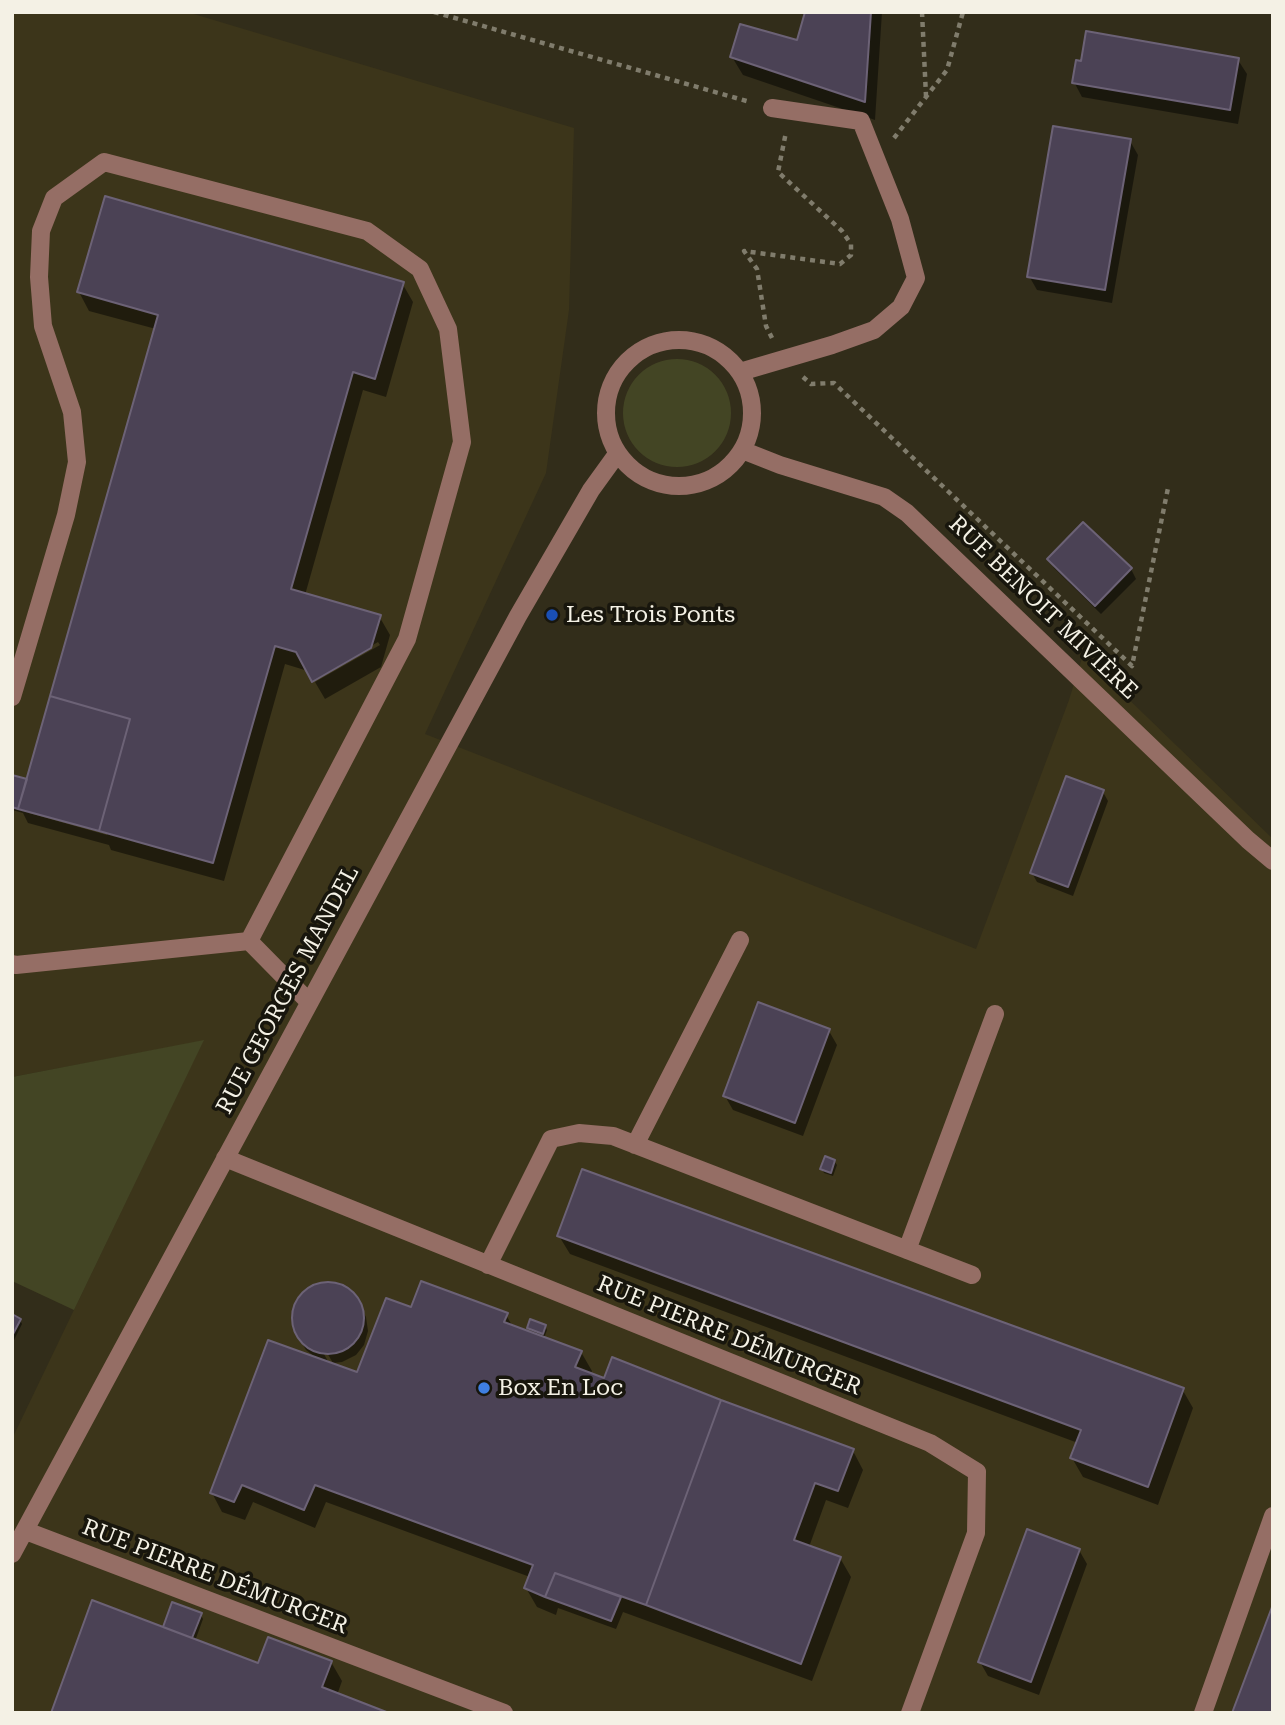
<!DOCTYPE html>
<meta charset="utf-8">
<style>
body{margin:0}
#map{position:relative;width:1285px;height:1725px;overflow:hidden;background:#322d1a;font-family:"Roboto Serif",serif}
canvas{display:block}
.frame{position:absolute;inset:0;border:14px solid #f4f1e5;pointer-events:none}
</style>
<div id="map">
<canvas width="1285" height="1725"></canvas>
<div class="frame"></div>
</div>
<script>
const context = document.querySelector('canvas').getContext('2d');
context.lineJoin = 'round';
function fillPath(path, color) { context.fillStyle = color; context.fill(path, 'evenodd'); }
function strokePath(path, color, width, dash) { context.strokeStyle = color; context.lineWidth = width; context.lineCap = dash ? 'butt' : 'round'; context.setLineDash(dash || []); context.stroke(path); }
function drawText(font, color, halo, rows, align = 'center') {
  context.font = font + ' "Roboto Serif",serif'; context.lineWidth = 7; context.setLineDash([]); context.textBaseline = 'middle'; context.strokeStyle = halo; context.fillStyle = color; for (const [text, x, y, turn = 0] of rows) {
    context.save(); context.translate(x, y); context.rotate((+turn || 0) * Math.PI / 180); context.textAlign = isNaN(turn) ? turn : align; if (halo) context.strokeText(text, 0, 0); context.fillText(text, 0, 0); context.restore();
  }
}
const built = new Path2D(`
 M12 12H187L574 128 569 310 546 473 425 734 976 949 1069 700 1083 655 1273 839V1713H12V1439L203 1041 12 1077Z`);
const green = new Path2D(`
 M623 413a54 54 0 1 1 108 0a54 54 0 1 1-108 0Z
 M204 1040 74 1310 12 1281V1077Z`);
const shadow = new Path2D(`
 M807 12H882L875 120 743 75 732 57 798 42Z
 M1238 60 1247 74 1238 124 1082 97 1074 82Z
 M1130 141 1138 155 1112 303 1037 290 1029 276Z
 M402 283 413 302 386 397 363 390 305 595 379 616 390 635 381 667 325 699 315 682 380 645 378 642 313 679 308 671 285 664 224 881 111 850 109 845 28 823 23 813 12 810V782L28 781 156 329 89 311 79 292ZM29 810 108 832 107 835 29 813Z
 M1049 559 1131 569 1136 579 1101 614 1054 568Z
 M1103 792 1108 801 1073 896 1037 882 1032 873Z
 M829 1031 837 1045 803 1136 733 1110 725 1096Z
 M834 1161 837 1165 833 1176 824 1173 822 1169Z
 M559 1236 1182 1389 1193 1408 1158 1505 1083 1477 1072 1458 1078 1443 570 1254Z
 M332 1283 341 1286 353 1294 366 1317 368 1331 364 1345 356 1355 342 1362 333 1363 323 1346 320 1347 329 1363 358 1374 412 1309 506 1315 513 1327 532 1334 529 1328 545 1326 547 1330 544 1338 581 1352 592 1371 590 1375 853 1451 863 1470 848 1508 826 1500 809 1547 840 1558 851 1577 812 1681 623 1612 616 1629 558 1608 556 1615 537 1607 526 1588 530 1577 326 1502 315 1528 253 1502 245 1520 222 1512 212 1493 318 1359 306 1350 295 1331 293 1317 296 1303 305 1291 317 1285Z
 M12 1316 20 1320 22 1324 14 1340H12Z
 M1079 1550 1087 1564 1039 1695 988 1676 980 1662Z
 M93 1602 164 1629 173 1604 201 1615 203 1619 195 1641 259 1665 269 1639 331 1662 342 1681 337 1695 384 1713H53Z
 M1273 1611V1713H1233Z`);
const building = new Path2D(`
 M805 12H871L865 102 730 57 740 24 797 40Z
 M1086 31 1239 58 1230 110 1072 83 1076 60 1081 61Z
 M1053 126 1131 139 1105 290 1027 277Z
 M105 196 404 282 375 379 353 372 291 589 381 615 371 648 312 682 296 652 275 646 213 863 99 831 130 719 50 696 158 315 77 292Z
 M1083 522 1132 568 1095 606 1047 559Z
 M50 696 130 719 99 831 18 809Z
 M12 775 27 779 18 809 12 807Z
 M1066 776 1104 790 1068 887 1030 873Z
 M758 1002 830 1029 795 1123 723 1096Z
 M825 1156 835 1160 831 1173 820 1169Z
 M582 1169 1184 1388 1148 1487 1070 1458 1081 1430 557 1236Z
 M421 1281 508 1313 504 1322 582 1351 575 1367 604 1378 612 1357 721 1400 646 1605 555 1573 545 1597 524 1588 533 1565 315 1485 304 1510 242 1485 234 1502 210 1493 268 1340 357 1372 386 1298 411 1307Z
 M292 1318a36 36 0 1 1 72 0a36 36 0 1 1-72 0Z
 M12 1314 21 1319 12 1336Z
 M530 1319 546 1325 543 1334 527 1328Z
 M721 1400 854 1449 838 1491 815 1483 794 1540 841 1557 801 1664 646 1605Z
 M1027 1529 1080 1549 1031 1682 978 1662Z
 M555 1573 621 1597 611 1621 545 1597Z
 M92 1600 258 1663 268 1637 332 1661 322 1687 389 1713H51Z
 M172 1602 202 1613 192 1638 163 1627Z
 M1272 1607 1273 1713H1232Z`);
const path = new Path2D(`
 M434 12 750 102
 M922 12 926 96
 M894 138 947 70 963 12
 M772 338 766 326 757 269 744 251 840 264 851 255V244L842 231 778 172 786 132
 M803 377 811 384 834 383 1132 666 1168 488`);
const minor = new Path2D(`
 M606 413a73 73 0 1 1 146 0a73 73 0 1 1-146 0Z
 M740 372 832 345 874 330 901 307 916 278 900 219 861 121 772 108
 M742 450 780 465 884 497 907 513 1248 840 1273 861
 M12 697 66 515 77 462 72 412 43 326 39 277 41 231 54 198 104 162 367 231 420 269 448 329 462 442 407 639 249 941
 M249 941 309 1002
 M12 964 16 965 249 941
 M635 1145 740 940
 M225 1158 930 1443 977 1472 976 1533 910 1713
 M907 1250 995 1014
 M488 1265 551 1139 579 1133 613 1136 972 1275
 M26 1531 504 1713
 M12 1554 518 616 591 490 617 454
 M1203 1713 1273 1516`);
const markers = [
 [552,615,7,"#1a4fb4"],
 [484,1388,7,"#3f7fe0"]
];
const streetNames = [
 ["RUE BENOIT MIVIÈRE",1043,608,44],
 ["RUE GEORGES MANDEL",288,990,-62],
 ["RUE PIERRE DÉMURGER",729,1336,22],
 ["RUE PIERRE DÉMURGER",215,1577,21]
];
const poiNames = [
 ["Les Trois Ponts",566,615],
 ["Box En Loc",498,1388]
];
fillPath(built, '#3c351a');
fillPath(green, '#434524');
fillPath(shadow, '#0007');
fillPath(building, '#4b4255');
strokePath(building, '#6c6276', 2);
strokePath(path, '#807c6c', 4.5, [5, 5]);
strokePath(minor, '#956e65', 18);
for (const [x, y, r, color] of markers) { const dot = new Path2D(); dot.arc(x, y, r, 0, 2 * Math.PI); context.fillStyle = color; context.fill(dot); strokePath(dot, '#18160d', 2.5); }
drawText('23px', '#f4f1e5', '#18160d', streetNames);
drawText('23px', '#f4f1e5', '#18160d', poiNames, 'left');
</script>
